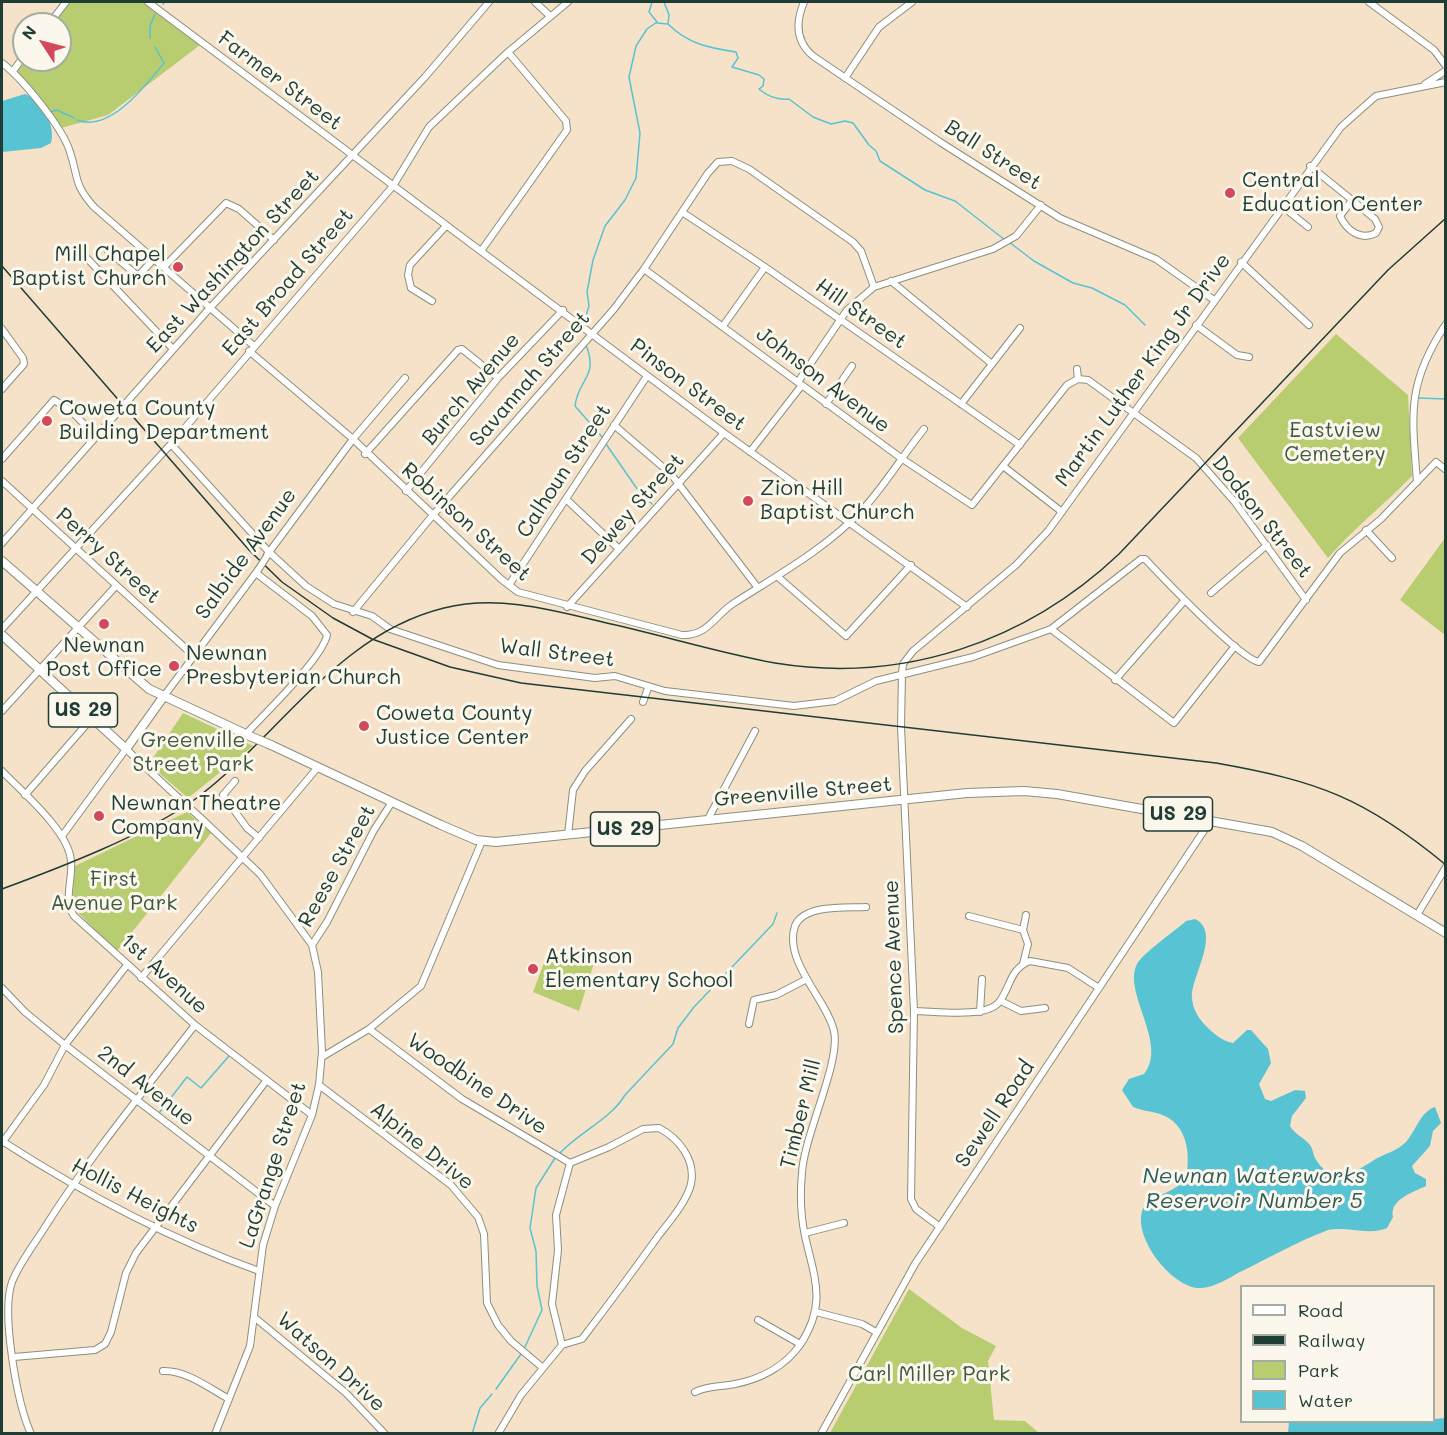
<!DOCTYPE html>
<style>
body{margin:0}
#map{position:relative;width:1447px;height:1435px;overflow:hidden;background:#f5e2c8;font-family:Mali,sans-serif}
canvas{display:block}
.frame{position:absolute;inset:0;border:3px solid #1f3d34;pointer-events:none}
.legend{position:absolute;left:1240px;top:1285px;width:195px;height:138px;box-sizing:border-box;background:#fbf7ec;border:2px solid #a3ada2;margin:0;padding:8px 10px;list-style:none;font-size:18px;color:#1f3d34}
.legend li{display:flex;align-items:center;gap:12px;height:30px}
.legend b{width:30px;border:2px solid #a3ada2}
.north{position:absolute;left:12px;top:12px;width:60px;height:60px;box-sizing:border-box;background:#fbf7ec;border:2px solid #a3ada2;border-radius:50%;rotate:306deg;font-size:16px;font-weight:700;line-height:24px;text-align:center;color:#1f3d34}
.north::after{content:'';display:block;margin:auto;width:21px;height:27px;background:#d1495b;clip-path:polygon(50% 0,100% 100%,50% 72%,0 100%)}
</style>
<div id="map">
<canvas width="1447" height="1435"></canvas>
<div class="frame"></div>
<ul class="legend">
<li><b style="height:8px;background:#fff"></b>Road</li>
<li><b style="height:8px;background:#1f3d34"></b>Railway</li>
<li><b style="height:16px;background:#b8cc70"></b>Park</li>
<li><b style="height:16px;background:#58c3d2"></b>Water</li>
</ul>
<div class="north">N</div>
</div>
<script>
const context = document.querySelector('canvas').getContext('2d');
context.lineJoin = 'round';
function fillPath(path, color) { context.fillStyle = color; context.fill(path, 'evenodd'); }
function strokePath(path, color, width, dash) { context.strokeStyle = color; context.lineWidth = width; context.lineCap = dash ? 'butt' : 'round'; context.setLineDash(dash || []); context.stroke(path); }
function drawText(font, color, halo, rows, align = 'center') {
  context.font = font + ' Mali,sans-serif'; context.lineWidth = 6; context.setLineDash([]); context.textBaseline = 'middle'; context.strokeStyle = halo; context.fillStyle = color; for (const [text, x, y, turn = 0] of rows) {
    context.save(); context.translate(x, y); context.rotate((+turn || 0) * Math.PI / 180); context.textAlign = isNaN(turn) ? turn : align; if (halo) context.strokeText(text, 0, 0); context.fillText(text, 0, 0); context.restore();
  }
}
const green = new Path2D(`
 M66 2H150L204 42 108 115 61 128 17 72 25 60H60V24H50Z
 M1336 334 1408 395 1412 476C1385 504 1354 528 1328 558L1238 438Z
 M1445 538V635L1400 600Z
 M183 713 253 746 188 798 149 764Z
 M187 812 211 833 117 951 72 907 75 866Z
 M547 955 566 964 595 960 579 1011 533 992Z
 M909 1289 962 1328 996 1346 988 1361 994 1420 1025 1421 1039 1433H830Z`);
const water = new Path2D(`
 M25 94C42 99 56 127 51 143L41 148 2 152V101Z
 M1195 919C1222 932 1191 977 1192 997 1192 1008 1199 1019 1206 1026 1214 1034 1222 1041 1233 1043L1247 1030H1251L1268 1049 1271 1063 1259 1084 1265 1099 1271 1101 1295 1090 1305 1091 1306 1098 1292 1116 1290 1126C1294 1134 1305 1138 1310 1145 1313 1149 1313 1154 1315 1158 1331 1186 1353 1174 1374 1160 1385 1153 1396 1152 1406 1142 1416 1131 1420 1112 1435 1107L1441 1123 1433 1131 1430 1146 1412 1166 1415 1173 1426 1179V1186C1413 1192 1389 1200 1393 1217L1387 1228C1368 1236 1347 1226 1328 1230 1298 1241 1269 1258 1240 1272 1229 1278 1215 1287 1202 1288 1173 1291 1127 1232 1145 1205 1152 1195 1174 1194 1186 1178 1191 1153 1187 1123 1160 1114 1151 1111 1142 1111 1133 1107L1122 1090 1129 1079 1144 1074C1169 1044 1122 993 1137 964 1143 953 1175 931 1186 921Z
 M1445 1418V1433H1288L1289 1422H1434V1419Z`);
const stream = new Path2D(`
 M664 2 669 15 668 24C688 44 709 48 736 52L738 58 732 67 759 75 764 79 763 86 759 89C767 96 778 100 789 99L813 117 831 124 845 121 853 123 869 145 876 151 880 161 925 190 955 201 1005 240
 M163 4 165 2
 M657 23 667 24
 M150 38V26L155 14
 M51 112 57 110 74 118
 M77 120C110 133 146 85 164 63L155 47
 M1009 242 1034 261 1073 283 1092 288 1125 305 1145 325
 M583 325 589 306 587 292 593 260 605 226 625 200 636 178 640 133 629 77 636 46 647 29 657 22 649 12 652 2
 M586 345C599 378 578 378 575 406L603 438
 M1419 398 1446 399
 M606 444 640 493 652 504
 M159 1113 187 1077 201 1088 229 1056
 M559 1154C579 1132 611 1119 625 1095L673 1044 678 1028 694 1007 773 924 777 913
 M524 1349 542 1310 537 1286 536 1251 530 1228 536 1188 555 1158
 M496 1389 521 1354
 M472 1434 480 1408 492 1394`);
const minor = new Path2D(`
 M148 2 724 433 967 607
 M535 2 550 16
 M804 2C796 21 795 41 813 56L940 142 1060 218 1156 259 1214 300
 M1369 2 1434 50 1446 66
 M49 24 66 2
 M2 63C22 78 63 128 70 152 79 179 73 183 94 207L254 346
 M13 71 24 56
 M845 78 879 27 912 2
 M1425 84 1445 71
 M1310 166 1352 200
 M1352 200 1375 219 1379 227 1376 233C1361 241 1347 231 1340 216Z
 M1282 206 1308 227
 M682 212 765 267 1020 445
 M108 251 138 276 154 259
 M481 251 567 130 566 121 508 52
 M83 254 173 349
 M1241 262 1309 325
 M164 267 226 203 239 209 274 240
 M644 269 901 458 972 505 1067 385 1078 379 1088 380 1196 458 1234 501 1306 600
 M891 281 992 364
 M432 301 411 288 408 275 410 265 446 226
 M1196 325 1237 355 1249 357
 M723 326 765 267
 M2 329 23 358 24 364 2 389
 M249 351 353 439 501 579 518 592 682 635C708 636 714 616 734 603 778 575 827 548 863 509 885 485 903 455 924 429
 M1077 369 1078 379
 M798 382 847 310 874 287 993 249 1016 236 1041 205
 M826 404 852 366
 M961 404 1020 328
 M614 425 671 474 758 588
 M171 444 269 552 306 586 334 604 372 616 390 629 498 665 595 678 615 676 665 691 794 706 835 701 876 681 973 657 1051 629 1141 559H1145C1162 577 1240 659 1259 662L1340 553 1381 519 1436 462 1446 470
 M750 452 802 385
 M365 454 458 350 462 349 498 378
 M2 459 54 400 70 410 96 436
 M1003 466 1062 512
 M2 481 194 656
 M1417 482C1412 415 1406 384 1446 324
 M406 491 498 378 563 310
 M566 499 618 548
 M1366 530 1392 558
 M2 543 209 309 425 77 489 2
 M267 555 353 439 405 378
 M778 577 846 636 911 565
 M509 585 647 376
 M1211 593 1267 545
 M567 607 724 433
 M353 612 433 515 614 309 644 269 708 173 718 162 732 161 749 169 853 242 861 251 874 287
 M2 629 171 444 393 186 429 127 508 52 568 2
 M1051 629 1174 723 1235 646
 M1115 680 1185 600
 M164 696 258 570
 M643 702 648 688
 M2 711 115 587
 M246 734C265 713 322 659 327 635L312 616 256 573
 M2 771C22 792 69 831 71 861 73 880 63 899 74 916L195 1025 312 1115
 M235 781 223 795 247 828 259 838
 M25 795 92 718
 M708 819 755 731
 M204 821 260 874 312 945 318 972 322 1052 319 1085 312 1115 275 1206 263 1245 250 1346 215 1434
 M568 835 573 790 585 771 631 719
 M62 836 126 749 170 790
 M1417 915 1446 867
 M969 916 1023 930 1028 944 1023 964
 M1023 930 1026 915
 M312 945 327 922 374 830 392 802
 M141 978 318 767
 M2 988 25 1012 65 1045 275 1206
 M1001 1001 1021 1011 1045 1008
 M914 1011C935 1011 988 1019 1000 1001 1011 985 1010 969 1030 961L1068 968 1099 988
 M980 1012 982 979
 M749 1024 754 1000 776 995 807 979
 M369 1029 462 1099 570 1163
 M322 1057 369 1029 421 986 482 841
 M319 1085 451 1185 478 1217 484 1234 487 1303 498 1325 511 1341 543 1368
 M659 1128C678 1138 696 1159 691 1184 687 1201 670 1221 659 1235 634 1270 608 1305 582 1339L562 1345 552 1304 558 1250 556 1215 570 1163 609 1147 643 1129Z
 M2 1141C83 1193 167 1238 259 1271
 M2 1143 44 1085 65 1045 127 965
 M940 1227 916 1209 911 1199 914 1011 901 727 902 673 903 664 913 651 1016 565 1048 531 1341 127 1376 96 1446 82
 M805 1233 844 1223
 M816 1312 862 1324 876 1332
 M254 1317 346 1393 385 1434
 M758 1320 800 1344
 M14 1357 95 1350 105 1344 111 1332 126 1273 136 1253 266 1081
 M163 1371C186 1370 209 1388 229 1399
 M695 1392C708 1385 721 1387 735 1384 761 1379 785 1366 800 1345 827 1304 815 1280 805 1236 801 1217 800 1193 802 1173 804 1135 841 1062 834 1031 827 1000 783 961 795 926 804 904 846 908 866 907
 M31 1434C17 1403 1 1313 12 1282 20 1262 34 1245 45 1227 90 1156 144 1091 195 1025
 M498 1434 521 1395 562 1345
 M821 1434 915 1264 1211 820`);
const major = new Path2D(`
 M2 561 149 689 252 737
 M2 635 126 749 164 696
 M271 745 441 825 476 840 496 842 967 793 1024 791 1057 794 1272 832 1302 846 1446 933`);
const rail = new Path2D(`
 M2 266 249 550 282 582 333 618 372 639 450 667 521 683 1216 763C1318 781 1365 798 1446 865
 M2 889C59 868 145 835 194 800 279 737 337 634 444 608 500 594 556 611 611 624 665 636 720 653 775 663 903 684 1026 642 1119 554L1388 270 1446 218`);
const minorBridge = new Path2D(`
 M258 570 267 556
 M170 790 204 821`);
const majorBridge = new Path2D(`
 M252 737 271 745`);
const markers = [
 [1230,193,6,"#d1495b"],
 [178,267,6,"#d1495b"],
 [47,421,6,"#d1495b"],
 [748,501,6,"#d1495b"],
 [104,624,6,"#d1495b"],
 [174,666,6,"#d1495b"],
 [364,726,6,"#d1495b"],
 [99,816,6,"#d1495b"],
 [533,969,6,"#d1495b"]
];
const shields = [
 [83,710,69],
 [1178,814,69],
 [625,829,69]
];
const shieldNames = [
 ["US 29",83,710],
 ["US 29",1178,814],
 ["US 29",625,829]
];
const streetNames = [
 ["Farmer Street",280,81,37],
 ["Ball Street",993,155,33],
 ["East Washington Street",233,261,-47],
 ["East Broad Street",288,282,-49],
 ["Hill Street",861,314,35],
 ["Martin Luther King Jr Drive",1143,370,-54],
 ["Savannah Street",530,379,-49],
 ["Johnson Avenue",823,380,37],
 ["Pinson Street",688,385,37],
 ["Burch Avenue",471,389,-50],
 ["Calhoun Street",564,471,-57],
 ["Dewey Street",633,509,-48],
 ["Dodson Street",1262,517,52],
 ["Robinson Street",466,522,42],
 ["Salbide Avenue",246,554,-54],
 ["Perry Street",108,556,42],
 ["Wall Street",557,653,7],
 ["Greenville Street",803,792,-5],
 ["Reese Street",337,866,-61],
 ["Spence Avenue",894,957,-92],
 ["1st Avenue",164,974,42],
 ["Woodbine Drive",477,1084,34],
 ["2nd Avenue",146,1086,38],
 ["Timber Mill",801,1114,-76],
 ["Sewell Road",995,1114,-56],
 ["Alpine Drive",422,1146,39],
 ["LaGrange Street",273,1165,-72],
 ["Hollis Heights",135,1196,27],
 ["Watson Drive",331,1362,42]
];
const poiNames = [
 ["Central",1242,181],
 ["Education Center",1242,205],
 ["Mill Chapel",166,255,"right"],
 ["Baptist Church",166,279,"right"],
 ["Coweta County",59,409],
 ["Building Department",59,433],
 ["Zion Hill",760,489],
 ["Baptist Church",760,513],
 ["Newnan",104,646,"center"],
 ["Post Office",104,670,"center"],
 ["Newnan",186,654],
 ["Presbyterian Church",186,678],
 ["Coweta County",376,714],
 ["Justice Center",376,738],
 ["Newnan Theatre",111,804],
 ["Company",111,828],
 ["Atkinson",545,957],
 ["Elementary School",545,981]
];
const parkNames = [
 ["Eastview",1335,431],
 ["Cemetery",1335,455],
 ["Greenville",193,741],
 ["Street Park",193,765],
 ["First",114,880],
 ["Avenue Park",114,904],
 ["Carl Miller Park",929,1375]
];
const waterNames = [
 ["Newnan Waterworks",1254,1176],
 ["Reservoir Number 5",1254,1201]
];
fillPath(green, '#b8cc70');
fillPath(water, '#58c3d2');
strokePath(stream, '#58c3d2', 1.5);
strokePath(minor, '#8a907e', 8);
strokePath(major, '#8a907e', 10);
strokePath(minor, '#fff', 6);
strokePath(major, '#fff', 8);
strokePath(rail, '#1f3d34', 1.5);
strokePath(minorBridge, '#8a907e', 8, []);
strokePath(majorBridge, '#8a907e', 10, []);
strokePath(minorBridge, '#fff', 6);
strokePath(majorBridge, '#fff', 8);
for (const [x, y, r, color] of markers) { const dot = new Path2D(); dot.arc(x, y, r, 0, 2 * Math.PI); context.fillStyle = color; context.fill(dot); strokePath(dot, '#fbf7ec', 2); }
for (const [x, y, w] of shields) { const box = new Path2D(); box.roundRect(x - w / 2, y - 17, w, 34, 4.5); context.fillStyle = '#fbf7ec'; context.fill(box); strokePath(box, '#1f3d34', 1.5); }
drawText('bold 20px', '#1f3d34', null, shieldNames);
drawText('21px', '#1f3d34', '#fbf7ec', streetNames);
drawText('21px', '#1f3d34', '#fbf7ec', poiNames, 'left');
drawText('21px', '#3e5a40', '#fbf7ec', parkNames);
drawText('italic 22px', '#2d5e5c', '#fbf7ec', waterNames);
</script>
